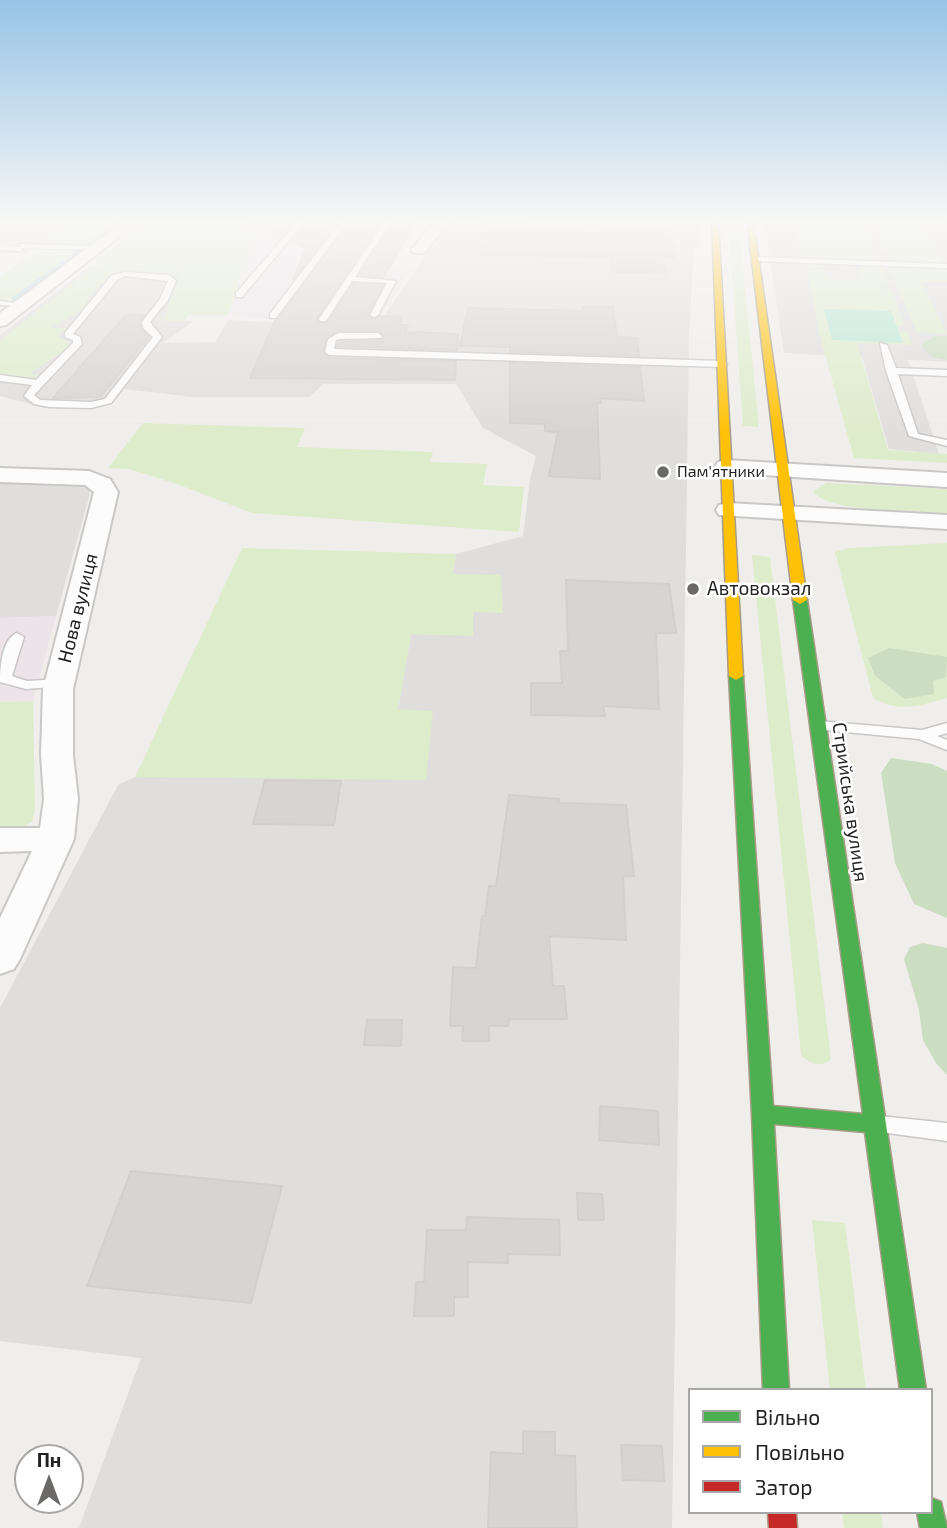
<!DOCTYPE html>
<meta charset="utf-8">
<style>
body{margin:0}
#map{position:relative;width:947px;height:1528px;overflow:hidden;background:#f0eeeb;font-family:"Exo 2",sans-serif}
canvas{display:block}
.legend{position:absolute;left:688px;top:1388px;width:245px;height:126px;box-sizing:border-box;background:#fff;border:2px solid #a7a7a7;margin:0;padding:9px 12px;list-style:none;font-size:21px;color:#222}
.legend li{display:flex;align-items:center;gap:14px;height:35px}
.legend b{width:35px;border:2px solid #a7a7a7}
.north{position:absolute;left:14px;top:1444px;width:70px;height:70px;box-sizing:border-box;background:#fff;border:2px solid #a7a7a7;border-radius:50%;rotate:0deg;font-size:19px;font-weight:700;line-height:28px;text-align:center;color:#222}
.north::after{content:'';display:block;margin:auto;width:24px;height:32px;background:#6a6968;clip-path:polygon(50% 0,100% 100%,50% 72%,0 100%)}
</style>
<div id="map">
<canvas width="947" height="1528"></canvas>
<ul class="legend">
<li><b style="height:9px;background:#4caf50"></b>Вільно</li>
<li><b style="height:9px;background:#ffc107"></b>Повільно</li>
<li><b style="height:9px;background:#c62828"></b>Затор</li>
</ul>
<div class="north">Пн</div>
</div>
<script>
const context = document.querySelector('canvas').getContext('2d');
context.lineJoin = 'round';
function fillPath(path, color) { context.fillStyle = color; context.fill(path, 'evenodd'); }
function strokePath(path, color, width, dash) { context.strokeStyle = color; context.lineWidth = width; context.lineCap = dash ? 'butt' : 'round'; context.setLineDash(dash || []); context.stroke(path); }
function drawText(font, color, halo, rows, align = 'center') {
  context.font = font + ' "Exo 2",sans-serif'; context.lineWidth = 5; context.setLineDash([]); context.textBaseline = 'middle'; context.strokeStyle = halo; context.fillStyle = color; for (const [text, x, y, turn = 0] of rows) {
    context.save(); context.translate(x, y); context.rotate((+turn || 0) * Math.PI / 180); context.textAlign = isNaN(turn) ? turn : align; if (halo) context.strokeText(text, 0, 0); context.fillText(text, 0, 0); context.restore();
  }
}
const residential = new Path2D(`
 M0 220H79L26 254 0 253Z
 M449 220H700V246H694L689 336 672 1528H79L141 1358 0 1341V1008L118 785 135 777 398 709 411 634 473 635 472 612 453 574 456 554 523 536 530 479 536 456 483 428 456 384H323L310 397H193L124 389 116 400 94 406 34 405 0 396V335L88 268 106 263H182L164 320 194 321 163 343 215 342 228 320 376 328Z
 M764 220H947V362L784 353Z
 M0 480 71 481 87 485 91 490 56 616 0 618Z`);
const industrial = new Path2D(`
 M249 220H421L390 270 409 272 376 324 277 320 228 315 256 231 244 230Z
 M56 616 33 701 0 702V618Z`);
const grass = new Path2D(`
 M72 220H128C91 249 90 247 44 246L38 243Z
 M148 220H249L244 230H256L228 315H188L184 321H164L181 263 177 275 132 272 112 274 87 298 91 304 51 328H67L58 336 72 345 29 374 44 375 26 379 0 376V340L87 272 103 264 95 261Z
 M728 220H738L759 427 743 426Z
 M793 220H855L865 226 878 261 801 258Z
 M874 220H919L944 263 891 262Z
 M36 251 73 252 81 256 25 298 0 300V276Z
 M806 264H823L826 278 862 279 858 267 882 268 890 285 882 286 884 290H892L904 325 898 326 900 331H907L912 345 857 343 888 450 947 454V463L854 458 821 341Z
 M889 267 947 268V282H921L947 334 917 332Z
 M143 423 305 428 297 447 433 452 430 462 487 464 483 485 524 487 519 532 252 513 177 484 129 469 108 468Z
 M827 483 947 489V513C920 511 826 513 813 491Z
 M947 543V698C920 706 898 713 873 698L835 552 849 548Z
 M242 548 456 554 453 574 501 575 503 613 473 612V636L411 634 398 709 433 711 426 780 135 777Z
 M752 555 770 557 831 1059C822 1069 809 1063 801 1055Z
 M33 701 35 810 32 822 23 826H0V702Z
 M812 1220 845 1223 866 1390H830Z
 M842 1512H881L883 1528H844Z`);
const forest = new Path2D(`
 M936 336H947V360C935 358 925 357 922 344Z
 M889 648 947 657 946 677 933 681 934 694 905 699 875 676 868 658Z
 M891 758 932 764 947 771V918L914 904 895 863 881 773Z
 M923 943 947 948V1075L936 1063 923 1040 919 1010 904 959 910 947Z`);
const pitch = new Path2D(`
 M824 309 891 311 903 343 832 340Z`);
const parking = new Path2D(`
 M858 344 903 345 939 454 889 449Z`);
const stream = new Path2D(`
 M108 228 111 229 15 300H11V298Z`);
const building = new Path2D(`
 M263 220H296L282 236 258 225Z
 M309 220H339L293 280 306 249 292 241Z
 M352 220H383L317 318 318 322H328L353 284 383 285 367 316 373 319 380 316 402 317 399 325H408L405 332 458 334 457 350 337 346 340 342 381 341 385 335 378 330H339L325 338 323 354 329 358 456 361 455 380 250 378 275 321Z
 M395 220H418L383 277 360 275Z
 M488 220H520L518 230 605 233V229L669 230 676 258 663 257 665 273 612 272 610 257 480 255Z
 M582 307H613L617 337 637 338 639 356 510 352V347L460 346 468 308 582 311Z
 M126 315H144L140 320V328L149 337 100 397 53 398Z
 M510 363 640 367 644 401 600 398 601 403H597L600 479 549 476 558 432 545 431V424L510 423Z
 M566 580 669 584 676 633H656L659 709 603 706 605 716 531 715V683H562L560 651H568Z
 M265 780 341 781 334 825 253 824Z
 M509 795 559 799 558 803 626 805 634 876H623L626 940 549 936 553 986H564L567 1019H509L508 1026H489V1041H462L463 1026H450L453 967 476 968 482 916H485L489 886H496Z
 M367 1020H402L401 1046 364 1045Z
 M600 1106 658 1111 659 1145 599 1140Z
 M131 1171 282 1186 251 1303 87 1286Z
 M577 1193 602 1194 604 1220H578Z
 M467 1217 559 1220 560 1255 508 1254V1263L468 1262V1297H454V1316H414L416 1282H424L427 1230H466Z
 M523 1431 555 1432V1455L575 1456 577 1528H488L491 1452 523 1454Z
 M621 1445 662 1446 664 1481 623 1480Z`);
const lane = new Path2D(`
 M253 220H260L255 224 252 222Z
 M299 220H306L242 297H236V293Z
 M342 220H349L276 318H270V314Z
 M386 220H392L355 277 396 281 378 315 374 317 370 315 387 283 352 281 326 321H320L319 319Z
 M21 244 96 246 100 248 96 250 23 248 20 251 0 250V246L21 247Z
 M755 257 947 264V268L752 261Z
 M124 272 169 275 176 281 168 300 150 322 162 337 111 403 91 408 49 407 34 404 24 396 32 385 0 381V375L36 380 73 343V340L65 337V333L111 276ZM125 276 168 281 160 299 142 322 143 328 153 337 105 399 91 402 40 400 34 395 82 344 80 337 73 334 117 280Z
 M0 301 26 304 22 306 0 305Z
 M378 333 382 336 381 338 340 339 336 340 334 349 722 361 727 364 722 367 329 355 325 352 328 339 339 333Z
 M880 343 887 345 896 368 947 370V376L898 374 918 434 947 440V446L909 436 886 371Z
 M17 633 24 637 12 676 27 681 60 679 67 683 65 686 26 689 0 682C0 667 2 639 17 633Z
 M819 721 922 730 947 723V733L937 736 947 740V750L919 739 814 729 811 726Z
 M880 1116 947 1123V1141L872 1131 869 1125 872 1119Z`);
const street = new Path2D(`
 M125 220H141L6 325 0 326V313Z
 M435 220H450L424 253H414L411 250Z
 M726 460 947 473V487L718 472 715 467 718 462Z
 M0 468 89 471 110 479 118 492 73 689V755L78 799 74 839 20 959 14 969 0 974V918L32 851 0 852V828H40L44 799 41 755 43 689 94 492 85 485 0 482Z
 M728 503 947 515V529L719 515 716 510 719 505Z`);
const fast = new Path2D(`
 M800 596 807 600 926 1390H900L865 1132 774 1124 789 1390H763L752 1114 729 676 731 673H741L743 676 773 1106 863 1114 793 600Z
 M931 1498 941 1502 947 1528H920L917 1512H931Z`);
const slow = new Path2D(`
 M712 220H718L743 676 736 680 729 676Z
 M747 220H753L807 600 800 604 793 600Z`);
const jam = new Path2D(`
 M768 1512H796L797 1528H769Z`);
const markers = [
 [663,472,7,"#6a6968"],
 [693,589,7,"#6a6968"]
];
const farPoinames = [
 ["Пам'ятники",677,472]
];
const poiNames = [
 ["Автовокзал",707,589]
];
const streetNames = [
 ["Нова вулиця",78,608,-76],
 ["Стрийська вулиця",850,802,82]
];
fillPath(residential, '#dfdedc');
fillPath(industrial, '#ede4e9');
fillPath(grass, '#ddeccb');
fillPath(forest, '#cbdec1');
fillPath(pitch, '#b7e6d2');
fillPath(parking, '#e0dfde');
fillPath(stream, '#bfdbe3');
fillPath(building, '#d7d4d2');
strokePath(building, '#d3d0cc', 2);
strokePath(lane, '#c9c8c7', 3);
strokePath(street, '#c9c8c7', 4);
strokePath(fast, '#a79c86', 3);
strokePath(slow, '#a79c86', 3);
strokePath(jam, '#a79c86', 3);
fillPath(lane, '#fdfcfc');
fillPath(street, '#fdfcfc');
fillPath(fast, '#4caf50');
fillPath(slow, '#ffc107');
fillPath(jam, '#c62828');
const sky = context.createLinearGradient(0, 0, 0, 434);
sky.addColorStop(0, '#97c4e6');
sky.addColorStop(0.51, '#f8f7f6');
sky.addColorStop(1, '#f8f7f600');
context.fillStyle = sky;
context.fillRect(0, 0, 947, 434);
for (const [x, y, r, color] of markers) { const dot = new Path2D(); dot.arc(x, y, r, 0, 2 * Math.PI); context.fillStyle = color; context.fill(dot); strokePath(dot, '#fff', 2.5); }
drawText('16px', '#222', '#fff', farPoinames, 'left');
drawText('19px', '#222', '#fff', poiNames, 'left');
drawText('19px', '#222', '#fff', streetNames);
</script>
